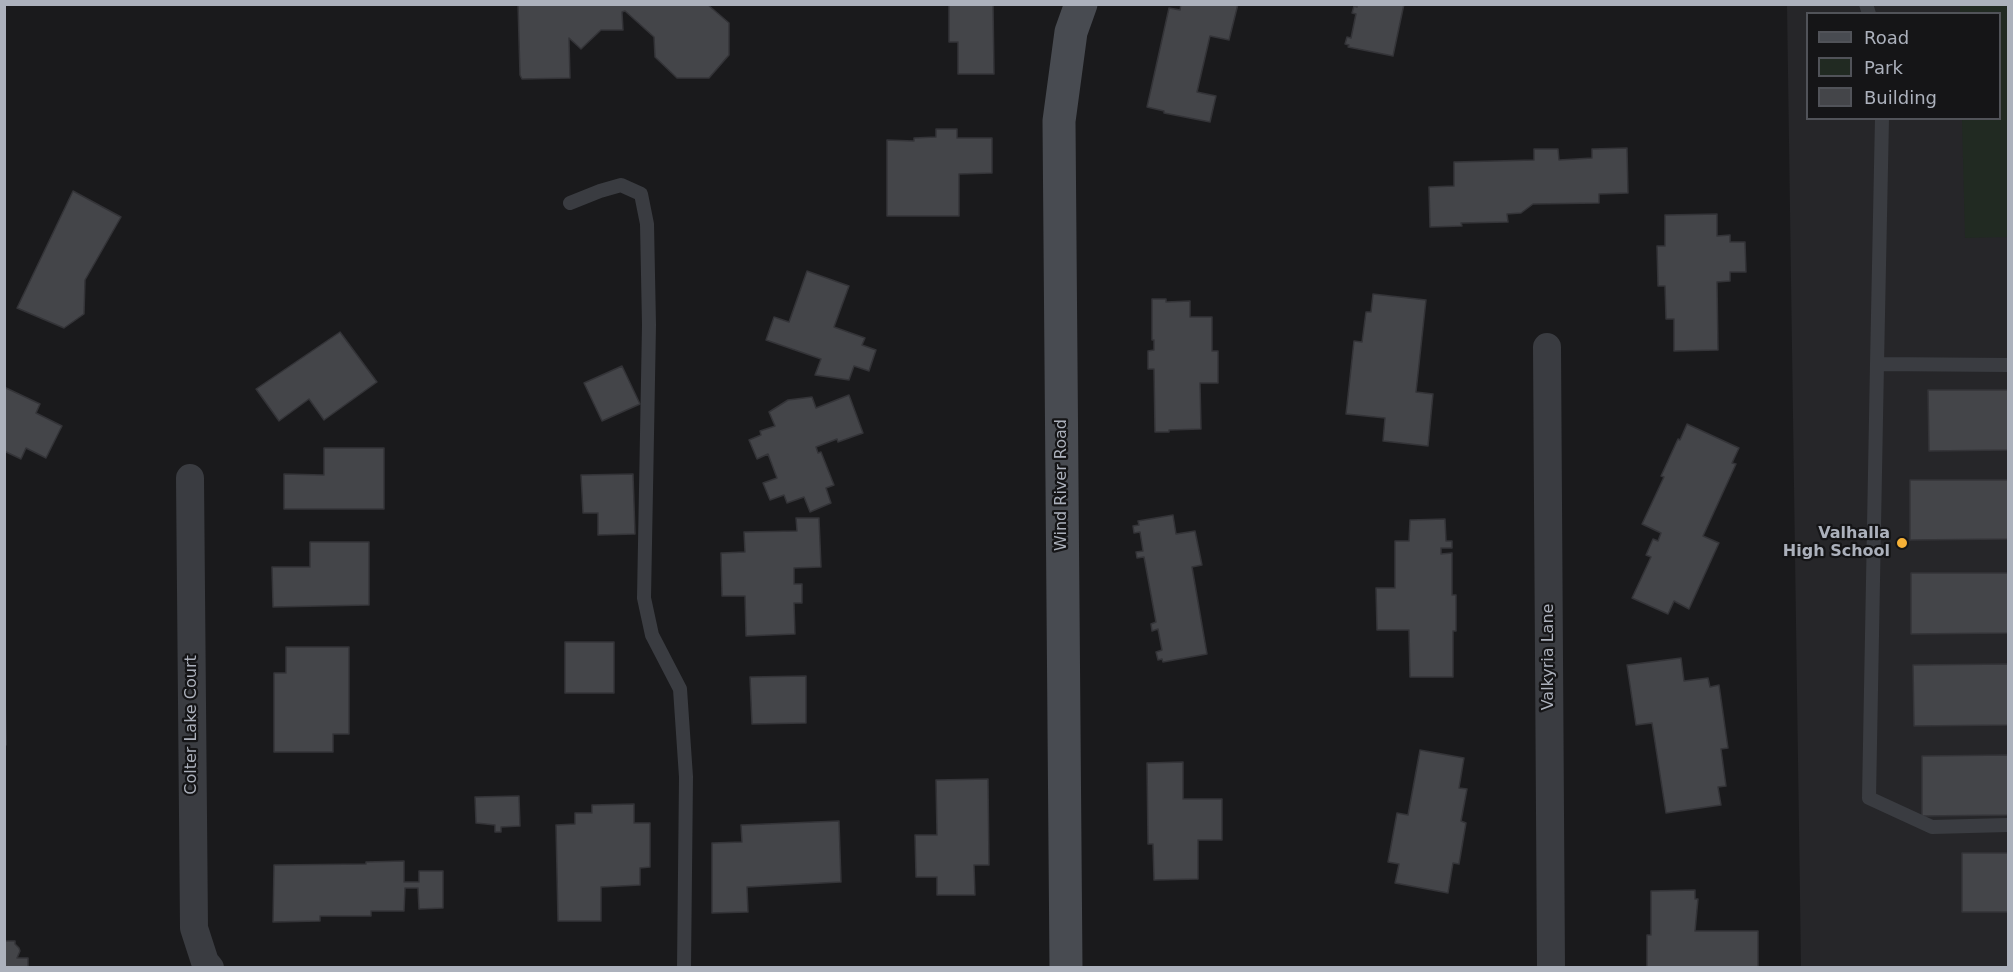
<!DOCTYPE html>
<style>
body{margin:0}
#map{position:relative;width:2013px;height:972px;overflow:hidden;background:#1a1a1c;font-family:"DejaVu Sans",sans-serif}
canvas{display:block}
.frame{position:absolute;inset:0;border:6px solid #acb1bc;pointer-events:none}
.legend{position:absolute;left:1806px;top:12px;width:195px;height:108px;box-sizing:border-box;background:#151517;border:2px solid #515359;margin:0;padding:8px 10px;list-style:none;font-size:18px;color:#acb1bc}
.legend li{display:flex;align-items:center;gap:12px;height:30px}
.legend b{width:30px;border:2px solid #515359}
</style>
<div id="map">
<canvas width="2013" height="972"></canvas>
<div class="frame"></div>
<ul class="legend">
<li><b style="height:8px;background:#484b51"></b>Road</li>
<li><b style="height:16px;background:#212a22"></b>Park</li>
<li><b style="height:16px;background:#444549"></b>Building</li>
</ul>
</div>
<script>
const context = document.querySelector('canvas').getContext('2d');
context.lineJoin = 'round';
function fillPath(path, color) { context.fillStyle = color; context.fill(path, 'evenodd'); }
function strokePath(path, color, width, dash) { context.strokeStyle = color; context.lineWidth = width; context.lineCap = dash ? 'butt' : 'round'; context.setLineDash(dash || []); context.stroke(path); }
function drawText(font, color, halo, rows, align = 'center') {
  context.font = font + ' "DejaVu Sans",sans-serif'; context.lineWidth = 4.5; context.setLineDash([]); context.textBaseline = 'middle'; context.strokeStyle = halo; context.fillStyle = color; for (const [text, x, y, turn = 0] of rows) {
    context.save(); context.translate(x, y); context.rotate((+turn || 0) * Math.PI / 180); context.textAlign = isNaN(turn) ? turn : align; if (halo) context.strokeText(text, 0, 0); context.fillText(text, 0, 0); context.restore();
  }
}
const built = new Path2D(`
 M1787 5H2008V967H1801ZM1808 14H2000V118H1808Z`);
const green = new Path2D(`
 M1960 5H2008V237L1965 238 1962 119 2000 118V14L1960 13Z`);
const building = new Path2D(`
 M518 4H707L729 23V55L709 78H677L655 57 654 37 625 11 622 12 623 30H601L581 49 569 38 570 78 522 79 520 75Z
 M949 4H993L994 74H958V42H949Z
 M1181 4H1238L1229 40 1210 36 1197 92 1216 96 1210 122 1164 113V111L1147 107 1169 8 1180 10Z
 M1357 4H1404L1393 56 1348 47 1349 45 1345 44 1347 37 1351 38 1356 14 1352 13 1354 6 1357 7Z
 M936 129H957V138H992V173L959 174V216H887V140L914 141V138L936 137Z
 M1627 148 1628 193 1599 194V203L1533 204 1521 213 1507 214 1508 222 1461 223 1462 226 1430 227 1429 187 1454 186V162L1534 160V149H1558L1559 160 1592 158V149Z
 M73 191 121 217 85 280 84 314 64 328 17 308Z
 M1717 214V236L1730 235V242H1745L1746 272H1730V281L1717 282 1718 350 1674 351V319H1666L1665 286H1658L1657 246H1665V215Z
 M807 271 849 286 834 327 865 338 862 345 876 350 869 371 854 366 849 380 815 375 821 359 766 340 774 317 789 322Z
 M1373 294 1426 300 1416 392 1433 394 1428 446 1383 441 1385 418 1346 414 1354 341 1362 342 1366 312H1371Z
 M1152 299H1166V302L1190 301V317H1212V351H1218V383H1200L1201 429 1169 430V432H1155L1154 369H1148V351L1154 350V340H1152Z
 M340 332 377 382 324 420 309 399 279 421 256 389Z
 M622 366 640 404 602 421 584 383Z
 M4 387 40 404 36 413 62 426 46 458 26 448 21 459 4 451Z
 M1928 390H2008V450L1929 451Z
 M849 395 863 433 838 442 837 439 816 447 818 453 821 452 834 485 826 488 831 503 810 512 804 497 787 503 784 495 770 500 763 483 777 478 768 454 757 459 749 440 761 435 760 431 775 426 769 412 788 400 812 397 816 408Z
 M1687 424 1739 448 1732 463 1736 464 1703 536 1719 543 1689 609 1674 601 1668 614 1632 598 1651 557 1646 555 1653 539 1658 541 1661 533 1642 524 1664 477 1661 476 1678 439 1680 440Z
 M324 448H384V509H284V474L324 475Z
 M633 474 635 534 598 535V513H583L581 475Z
 M1910 480H2008V539L1910 540Z
 M1173 515 1176 534 1195 531 1202 565 1192 567 1207 654 1163 662 1162 659 1158 660 1156 652 1162 650 1158 629 1152 631 1151 624 1156 622 1144 557 1137 558 1136 552 1143 551 1140 532 1134 533 1133 526 1139 525 1138 521Z
 M796 518H819L821 567 794 568V584H802V603H794L795 634 746 636 745 596H722L721 553 745 552 744 532 797 531Z
 M1445 519 1446 541H1452V548H1441V554L1452 553V595H1456V631H1453V677H1410L1409 630H1377L1376 588H1395V541H1409L1410 520Z
 M310 542H369V605L273 607 272 567H310Z
 M1911 573H2008V633L1911 634Z
 M4 636 6 745H4Z
 M565 642H614V693H565Z
 M286 647H349V734H333V752H274V673H286Z
 M1681 658 1684 681 1708 678 1710 687 1719 685 1728 748 1721 749 1726 786 1718 787 1721 805 1666 813 1652 723 1636 725 1627 665Z
 M2008 664V725L1914 726 1913 665Z
 M806 676V723L752 724 750 677Z
 M1420 750 1464 758 1459 788 1467 789 1461 821 1466 823 1459 864 1453 863 1448 893 1395 883 1399 864 1388 862 1397 813 1408 815Z
 M2008 755V815L1922 816V756Z
 M1183 762V799H1222V840H1198V879L1154 880 1153 844H1148L1147 763Z
 M988 779 989 865H974L975 895H937V877H916L915 835H937L936 780Z
 M519 796 520 826 501 827V832H495V825L476 823 475 797Z
 M634 804V823H650V867L640 868V885L601 887V921H558L556 825 575 824V813H592V805Z
 M839 821 841 882 747 887 748 912 712 913V843L742 842 741 825Z
 M1962 853H2008V912H1962Z
 M404 861V882H419V871H443V908L419 909 418 888H405L404 911H371V916H320V921L273 922 274 865 366 864V862Z
 M1695 890V899H1698L1695 931H1758V968H1647V935H1651V891Z
 M4 941H15V944L19 948 20 951 17 958H28V968H4Z`);
const lane = new Path2D(`
 M1866 4 1869 14
 M570 203 600 191 621 185 641 194 647 224 649 325 644 598 652 635 680 689 686 777 684 968
 M1877 364 1882 118
 M2008 365 1877 364 1869 798 1932 827 2008 825`);
const street = new Path2D(`
 M1547 347 1551 968
 M190 478 194 928 205 962 210 968`);
const secondary = new Path2D(`
 M1066 968 1059 121 1071 32 1081 4`);
const markers = [
 [1902,543,6,"#f6b137"]
];
const streetNames = [
 ["Wind River Road",1062,485,-90],
 ["Valkyria Lane",1549,657,-90],
 ["Colter Lake Court",192,725,-90]
];
const poiNames = [
 ["Valhalla",1890,534],
 ["High School",1890,552]
];
fillPath(built, '#262629');
fillPath(green, '#212a22');
fillPath(building, '#444549');
strokePath(building, '#343438', 1.5);
strokePath(lane, '#3a3c41', 14);
strokePath(street, '#3a3c41', 28);
strokePath(secondary, '#484b51', 33);
for (const [x, y, r, color] of markers) { const dot = new Path2D(); dot.arc(x, y, r, 0, 2 * Math.PI); context.fillStyle = color; context.fill(dot); strokePath(dot, '#151517', 2); }
drawText('16px', '#acb1bc', '#151517', streetNames);
drawText('bold 16px', '#acb1bc', '#151517', poiNames, 'right');
</script>
